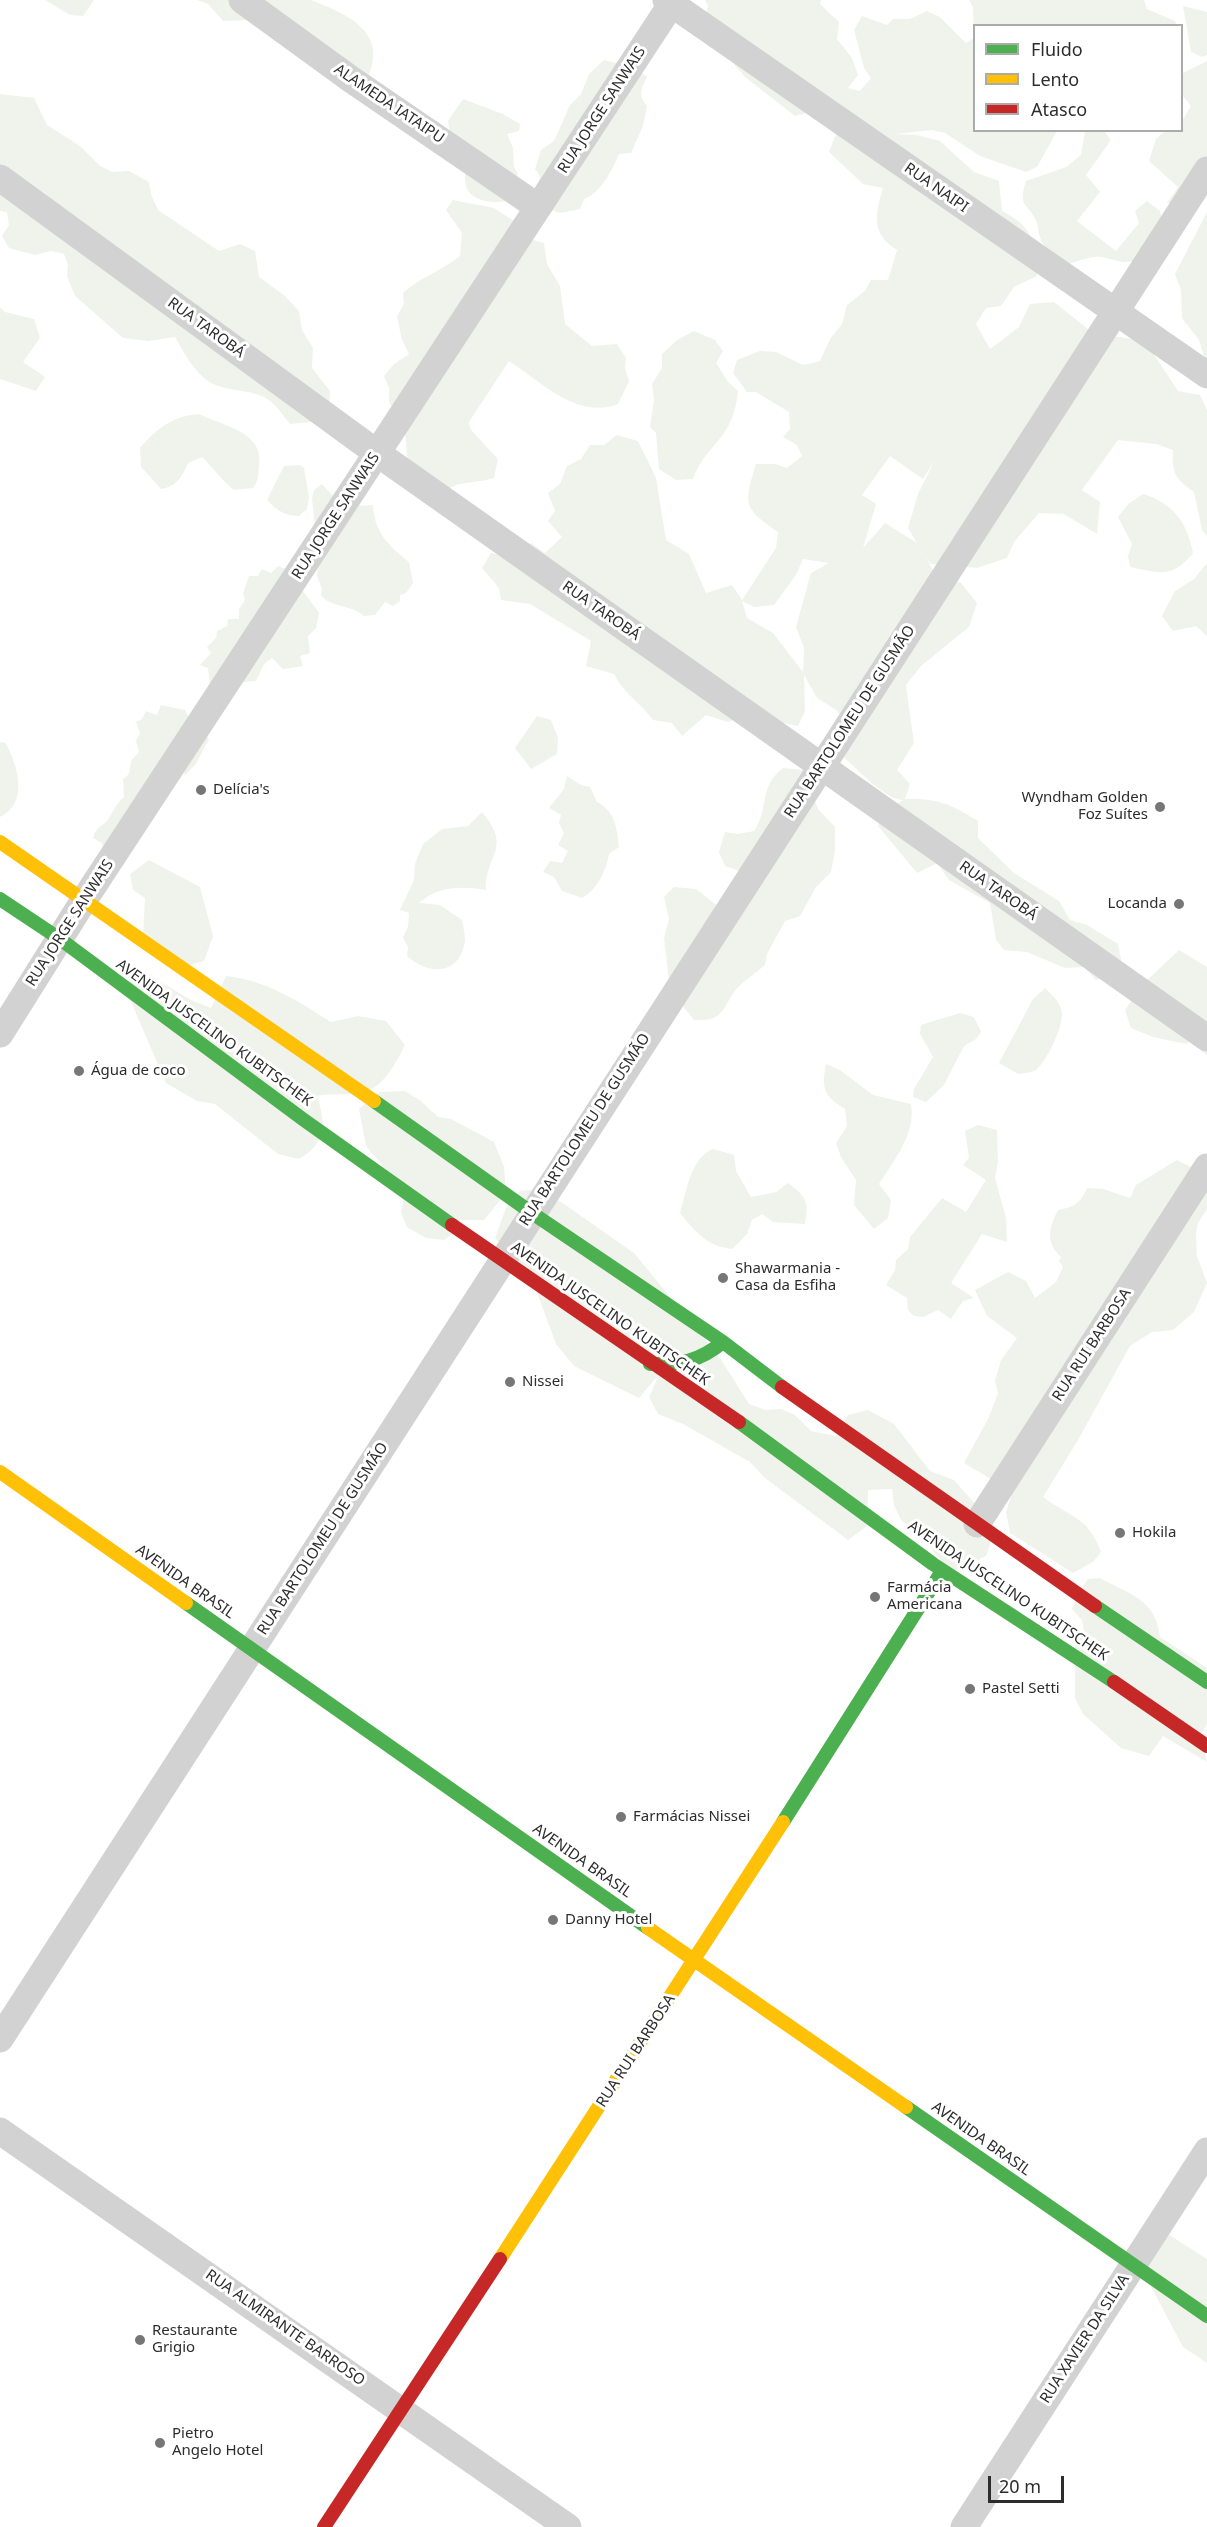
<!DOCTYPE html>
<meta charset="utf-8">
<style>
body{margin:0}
#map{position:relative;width:1207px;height:2527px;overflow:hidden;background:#fff;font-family:"Noto Sans",sans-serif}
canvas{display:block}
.legend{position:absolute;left:973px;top:24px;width:210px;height:108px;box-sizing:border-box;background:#fff;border:2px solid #ababab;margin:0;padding:8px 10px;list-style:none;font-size:18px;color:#2d2d2d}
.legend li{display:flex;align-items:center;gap:12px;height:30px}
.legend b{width:30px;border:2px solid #ababab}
.scale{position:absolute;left:988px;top:2476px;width:76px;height:27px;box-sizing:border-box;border:3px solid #2d2d2d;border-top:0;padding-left:8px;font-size:18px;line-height:21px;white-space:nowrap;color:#2d2d2d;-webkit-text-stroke:4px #fff;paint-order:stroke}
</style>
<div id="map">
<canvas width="1207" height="2527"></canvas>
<ul class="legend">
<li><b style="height:8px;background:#4caf50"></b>Fluido</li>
<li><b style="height:8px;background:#ffc107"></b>Lento</li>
<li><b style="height:8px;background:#c62828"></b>Atasco</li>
</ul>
<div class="scale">20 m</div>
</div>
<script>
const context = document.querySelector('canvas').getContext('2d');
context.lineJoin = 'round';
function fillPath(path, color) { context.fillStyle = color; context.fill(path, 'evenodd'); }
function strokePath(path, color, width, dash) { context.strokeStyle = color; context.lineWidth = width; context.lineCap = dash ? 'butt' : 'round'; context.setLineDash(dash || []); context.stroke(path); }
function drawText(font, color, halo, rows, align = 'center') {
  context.font = font + ' "Noto Sans",sans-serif'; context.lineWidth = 6; context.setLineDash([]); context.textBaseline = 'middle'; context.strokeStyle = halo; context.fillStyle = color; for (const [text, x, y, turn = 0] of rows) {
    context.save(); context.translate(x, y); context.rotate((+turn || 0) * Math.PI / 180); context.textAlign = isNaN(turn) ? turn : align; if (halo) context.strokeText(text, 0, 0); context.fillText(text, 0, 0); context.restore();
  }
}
const green = new Path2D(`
 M45 0H94L83 16 70 15Z
 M197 0H311C346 14 387 30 369 75L355 78 251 20 223 21 208 4Z
 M705 0H821L820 4 839 22 837 39 852 58 858 75 848 88 860 91 871 78 864 68 854 30 862 16 887 25 893 19H910L927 11 940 17 966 43 974 38V130L1057 131 1037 167 1026 172 980 156 945 133 932 130 895 134 917 135 940 141 974 172 999 181 1002 211C1035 228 1034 242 1037 276L1014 287 1001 306 986 308 976 324 990 349 1019 327 1030 304 1054 302 1093 333 1145 341 1178 391 1200 395 1207 410V536L1202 530 1194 492C1174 478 1172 473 1173 450L1156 444 1118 440 1082 490 1100 502 1097 534 1064 514 1039 513 1014 542 1007 558 977 568 931 564 926 557 934 572 961 583 977 603 969 627 921 666 906 685 914 743 897 770 910 784 905 799C938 798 951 804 978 821V838L1014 873 1059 901 1070 920 1087 925 1118 944 1121 960 1110 974 1096 980 1084 967 1065 968 1027 952 1004 950 996 940 990 903 949 880 937 863 917 873 878 826 884 812 903 800C881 799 852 761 832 748L844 729 838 711 817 698 804 675 805 711 798 726 747 715 728 722 706 715 682 736 672 723 653 720C641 703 623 693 614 674L586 666 591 641 530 604 501 600 499 588 482 568 491 553 516 558 531 543 545 553 562 537 548 521 555 511 548 493 560 484 567 466 581 459 590 445H604L617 435 638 441 656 478 666 540 689 554 706 593 732 585 742 600 776 548 778 532C742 507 744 504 756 464H775L787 468 802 456 797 445 783 437 790 429 789 412 756 392H747L733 373 737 360 760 351 776 352 803 365 820 361 830 339 842 324 847 305 865 291 871 280H888L897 250C871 234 875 215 883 188L863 184 829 152 838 129 834 106 795 116 745 77 728 57 700 35 708 6ZM890 456 923 479 935 460 918 494 908 528 917 543 885 523 863 548 876 504 862 495ZM803 559 829 563 811 573 796 627 804 648 803 672 773 633 747 618 742 601 754 607 774 605 796 575Z
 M969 0H1144L1147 9 1175 21 1177 25 974 26V35L973 7Z
 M1183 6 1207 12V55L1202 57 1191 52Z
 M624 59 647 77C641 89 638 95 647 106L643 126 631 153 619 154C613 169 600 194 584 199L580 209C573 210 563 214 556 212 543 208 537 187 540 176L535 169 541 150 554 141 570 105 581 94 589 74 604 60 616 63Z
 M1207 61V156L1177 205 1167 203 1178 187 1149 161 1156 139 1165 131 1182 130V121L1191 106 1182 95 1183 73Z
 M0 94 34 98 47 125 80 146 100 166 113 172 129 171 149 182 152 197 158 210 219 251 240 244 255 251 259 277 284 295 299 311 302 330 313 348 312 368 330 391 329 411 319 421 290 424C281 413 273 399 259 395 242 389 221 391 205 379 192 368 183 351 175 337L149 341 123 338 75 296 67 276 68 265 64 254 51 251 35 255 9 248 2 236 9 225 7 212 0 211Z
 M463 99 503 114 520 124 519 131 507 134 513 148 514 167 518 174 506 201C492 204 469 201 466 185 464 178 466 172 464 166 459 149 449 138 448 121Z
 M1085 131H1104L1111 140 1086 175 1100 192 1077 221 1116 251 1139 223 1135 211 1147 201 1160 211 1164 225 1139 260C1119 264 1125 262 1106 258 1094 254 1080 261 1068 264 1056 258 1042 248 1039 234 1038 230 1038 224 1036 220 1026 201 1018 207 1026 181L1066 167 1081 155Z
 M453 200 494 208 514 221 529 239 544 243 547 264 560 286 565 324 592 346 617 344 626 358 625 368 629 381 618 404C578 420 541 382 509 361L469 422 471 430 498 459 494 478C479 483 461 481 447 489L408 464 405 435 389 401V388L384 376 393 365 409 354 402 340 397 316 404 304 403 293C420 277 442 271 460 256L462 233 446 210Z
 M1207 212V366L1199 340 1182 318 1181 290 1175 274Z
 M0 307 5 312 34 319 40 338 23 362 45 377 36 391 0 379Z
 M694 331 715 340 723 351 716 363 728 382 738 391C733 441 707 442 693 479L676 480 659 469 656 433 650 427 654 400 652 384 662 368V354L677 340Z
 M199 414C221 425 265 432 259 465 258 475 259 480 253 488L234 490C221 480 214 468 202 457L188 463C181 478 177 486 161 489L141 467 140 448C157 428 173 416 199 414Z
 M300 465 304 468 309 497 307 509 299 516C284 515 277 511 267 500L284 466Z
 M322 484C337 502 349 508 373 505 374 532 389 546 409 562L413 583 406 593 400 595V601L393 606 385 602 375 615 364 616C351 604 330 608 321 595L322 589 317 576 318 559 312 498 314 490Z
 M1143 494C1173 503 1187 522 1193 553 1172 579 1160 573 1130 567L1128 556 1132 544 1118 517 1128 504Z
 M1207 563V636L1196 626 1173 631 1162 616 1175 591 1194 579Z
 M278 566 288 570 319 613 316 628 308 636 310 653 300 656 303 666 283 669 272 658 264 664 256 681 210 685 208 668 200 665 211 653 207 647 216 638 217 631 227 626 228 619H239V609L245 600 243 593 249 576H258L262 569 271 573Z
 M161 705 185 710C190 722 201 728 209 739L196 764 185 775 181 768 105 853 102 843 93 838C97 824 103 828 109 818 114 810 116 804 124 797L123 779 129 774 131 761 139 752 136 741 140 733 136 722 142 719 146 711 157 715Z
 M537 716 551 720 558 738 557 754 531 769 515 748Z
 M0 742 6 743C17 766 30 802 0 817Z
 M783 768 804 770 818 809 835 827V851L831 872 816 887 800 916 785 921 767 954 765 965C757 972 747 979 739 986 722 1004 728 1022 694 1020L670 990 664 938 669 919 664 897 674 887 696 889 719 907 742 872 725 866 719 852 725 832 738 834 754 831C770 807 758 787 783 768Z
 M567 776 581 785 590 787 597 802C615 811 617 828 619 847L609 854C606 871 597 890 582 898L562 891 554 877 543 872 550 861 562 863 568 851 558 845 564 833 559 823 561 815 549 808 564 789Z
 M482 812C513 849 485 854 486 890 461 886 438 886 419 903L440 905 462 920C463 926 465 934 465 940 461 975 429 976 407 956L408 947 403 937 408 927 409 913 400 910 414 880 415 864 423 844 442 829 468 826Z
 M149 860 200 887 213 936 204 961 186 966 143 937 145 898 133 890 130 874Z
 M1179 950 1207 967V1055L1201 1051 1196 1036 1186 1044 1153 1037 1131 1028 1125 1010 1143 984Z
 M139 969 191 1000 211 1008 226 976C266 980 298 1001 331 1022L358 1016 386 1021 405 1045C394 1066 382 1092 355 1094 342 1095 330 1093 317 1096 326 1124 327 1143 299 1159L278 1154 215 1104 197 1101 166 1083 125 988Z
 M1045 988C1052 995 1062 1003 1062 1015 1062 1028 1047 1061 1036 1070 1032 1073 1023 1073 1018 1074L999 1063 1033 999Z
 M960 1013 974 1017 981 1032 976 1039 964 1046 944 1085 926 1102 913 1097 914 1089 933 1057 920 1034 921 1025Z
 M826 1064 840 1070 873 1095 911 1104C916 1134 894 1160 879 1184L891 1200 888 1218 874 1229 854 1205 856 1180 841 1157 836 1143 847 1126 845 1109C824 1096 821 1089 826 1064Z
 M405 1091 421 1101 438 1117 451 1119 494 1142 504 1167 506 1193 484 1220H460L458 1230 444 1240 426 1238 407 1227 401 1212 405 1192 366 1146 359 1109 380 1092Z
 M978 1125 997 1130 998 1162 995 1178 1006 1218 1007 1242 982 1234 951 1283 974 1298 963 1301 951 1319 938 1310 923 1317 914 1316 908 1310 907 1298 886 1285 895 1270 896 1260 908 1249 910 1237 942 1198 966 1212 986 1180 963 1165 969 1158 965 1131Z
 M713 1149 734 1155 736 1171 751 1197 776 1192 788 1183C807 1197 809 1202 805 1224L773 1222 762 1214 752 1220 747 1234 732 1249C707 1246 695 1232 680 1213 686 1193 691 1157 713 1149Z
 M1177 1160 1207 1175V1209L1198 1223 1196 1235 1197 1256 1207 1283 1194 1312 1173 1330 1152 1332 1130 1346 1078 1440 1043 1497C1071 1518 1088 1516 1101 1552L1093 1562 1073 1573 1010 1533 1006 1512 1020 1469 999 1484 964 1463 989 1417 998 1393 995 1381 1001 1360 1017 1338 987 1316 975 1290 1008 1272 1026 1281 1035 1298 1056 1282 1063 1267 1059 1261 1061 1257C1045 1242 1049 1228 1058 1210 1074 1207 1080 1204 1087 1188L1103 1189 1130 1198 1136 1185Z
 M539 1189 564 1204 634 1253 720 1358 749 1404 766 1410 781 1409 795 1415 811 1431 836 1436 848 1415 868 1410 894 1424 930 1471 954 1480 996 1528 986 1556 952 1573 923 1539 901 1520 894 1505 892 1489 868 1490 867 1526 848 1540 765 1478 750 1462 683 1424 658 1414 649 1397 660 1373 639 1398 574 1366 556 1344 531 1276 495 1238 506 1208 520 1191Z
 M1100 1578C1129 1594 1156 1599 1160 1637L1207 1668V1724L1200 1736 1207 1762 1163 1736 1149 1756 1121 1748 1083 1714 1075 1698V1647L1084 1632 1082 1620 1072 1609 1077 1595 1088 1579Z
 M1160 2229 1207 2259V2363L1183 2347 1138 2262Z`);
const street = new Path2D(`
 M242 0 352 80 538 207
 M666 0 1207 375
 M0 178 377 453 1207 1038
 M0 1034 84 900 674 0
 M977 1524 1207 1167
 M0 2039 1207 170
 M0 2131 568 2527
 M964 2527 1207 2151`);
const fast = new Path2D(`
 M0 899 60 939 304 1120 452 1225
 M374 1101 532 1213 723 1342 782 1387
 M650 1364C680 1365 700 1361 723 1342
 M739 1422 933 1564 1114 1682
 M186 1603 648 1928
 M1095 1606 1207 1682
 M783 1822 942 1571
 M906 2107 1207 2316`);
const slow = new Path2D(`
 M0 842 374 1101
 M0 1472 186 1603
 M648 1928 906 2107
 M500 2259 783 1822`);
const jam = new Path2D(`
 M452 1225 739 1422
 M782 1387 1095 1606
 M1114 1682 1207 1746
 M324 2527 500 2259`);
const markers = [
 [201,790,6,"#767676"],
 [1160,807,6,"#767676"],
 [1179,904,6,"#767676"],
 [79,1071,6,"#767676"],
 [723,1278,6,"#767676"],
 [510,1382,6,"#767676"],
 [1120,1533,6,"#767676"],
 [875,1597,6,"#767676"],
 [970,1689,6,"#767676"],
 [621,1817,6,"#767676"],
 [553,1920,6,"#767676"],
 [140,2340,6,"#767676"],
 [160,2443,6,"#767676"]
];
const streetNames = [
 ["ALAMEDA IATAIPU",389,104,34],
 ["RUA JORGE SANWAIS",602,110,-57],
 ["RUA NAIPI",936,188,35],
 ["RUA TAROBÁ",206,328,36],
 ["RUA JORGE SANWAIS",336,516,-57],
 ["RUA TAROBÁ",601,611,35],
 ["RUA BARTOLOMEU DE GUSMÃO",850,722,-57],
 ["RUA TAROBÁ",998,891,35],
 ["RUA JORGE SANWAIS",70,923,-57],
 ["AVENIDA JUSCELINO KUBITSCHEK",214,1033,36],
 ["RUA BARTOLOMEU DE GUSMÃO",585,1130,-57],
 ["AVENIDA JUSCELINO KUBITSCHEK",610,1314,35],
 ["RUA RUI BARBOSA",1092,1345,-57],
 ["RUA BARTOLOMEU DE GUSMÃO",323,1539,-57],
 ["AVENIDA BRASIL",185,1582,35],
 ["AVENIDA JUSCELINO KUBITSCHEK",1008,1591,34],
 ["AVENIDA BRASIL",582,1861,35],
 ["RUA RUI BARBOSA",636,2051,-57],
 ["AVENIDA BRASIL",981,2139,35],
 ["RUA ALMIRANTE BARROSO",285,2328,35],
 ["RUA XAVIER DA SILVA",1085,2339,-57]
];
const poiNames = [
 ["Delícia's",213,790],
 ["Wyndham Golden",1148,798,"right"],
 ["Foz Suítes",1148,815,"right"],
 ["Locanda",1167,904,"right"],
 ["Água de coco",91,1071],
 ["Shawarmania -",735,1269],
 ["Casa da Esfiha",735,1286],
 ["Nissei",522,1382],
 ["Hokila",1132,1533],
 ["Farmácia",887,1588],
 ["Americana",887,1605],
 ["Pastel Setti",982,1689],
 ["Farmácias Nissei",633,1817],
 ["Danny Hotel",565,1920],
 ["Restaurante",152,2331],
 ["Grigio",152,2348],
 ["Pietro",172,2434],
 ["Angelo Hotel",172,2451]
];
fillPath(green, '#f0f3eb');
strokePath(street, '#d2d2d2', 27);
strokePath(fast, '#4caf50', 14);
strokePath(slow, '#ffc107', 14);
strokePath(jam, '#c62828', 14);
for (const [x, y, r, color] of markers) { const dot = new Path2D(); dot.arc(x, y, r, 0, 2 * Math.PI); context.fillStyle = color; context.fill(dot); strokePath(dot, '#fff', 2); }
drawText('15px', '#2d2d2d', '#fff', streetNames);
drawText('15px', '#2d2d2d', '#fff', poiNames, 'left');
</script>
